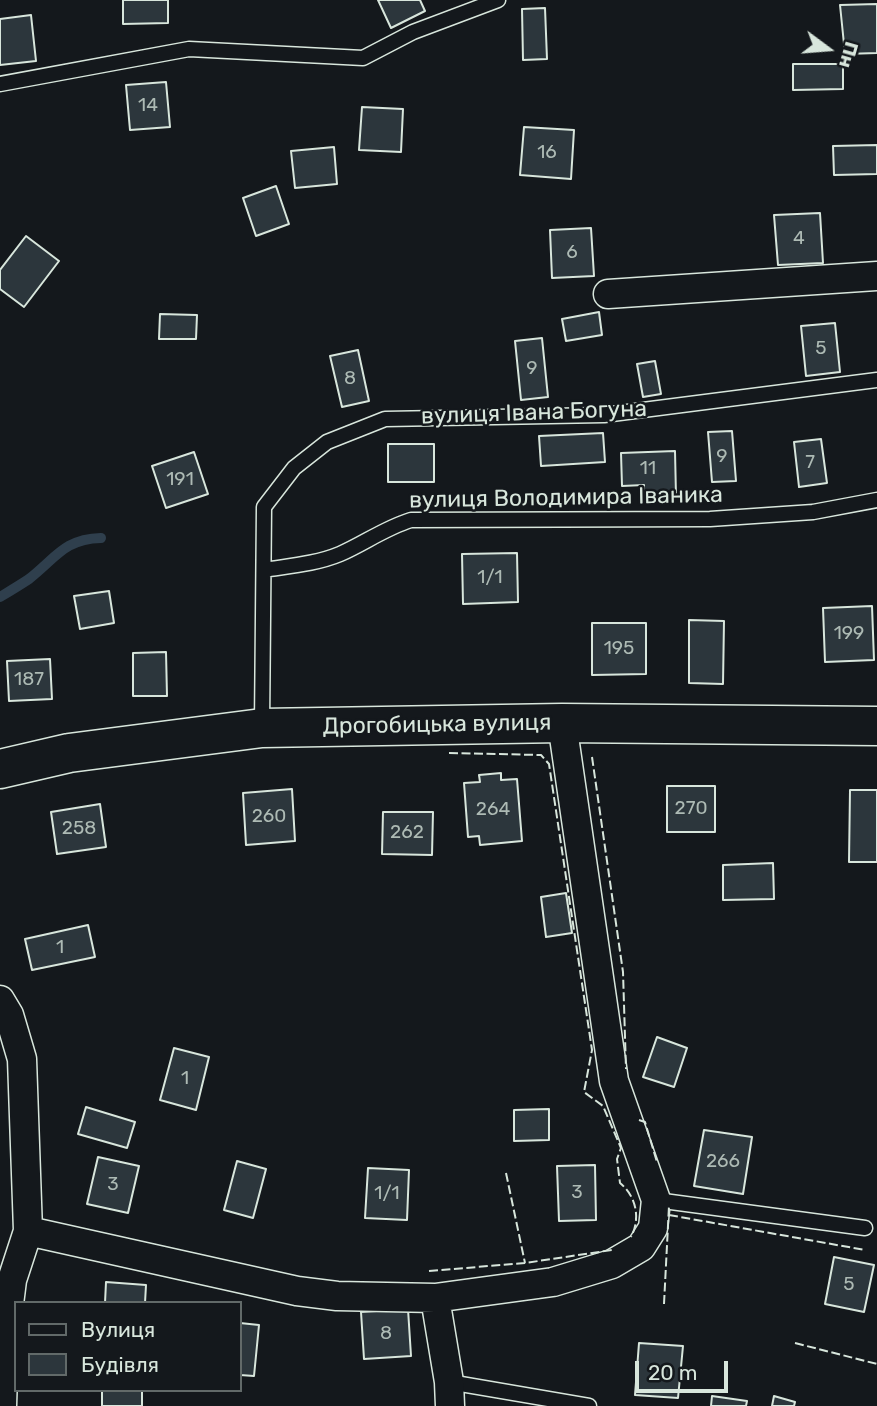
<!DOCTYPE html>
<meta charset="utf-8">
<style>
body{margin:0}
#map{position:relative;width:877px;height:1406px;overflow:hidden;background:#14181c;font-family:Rubik,sans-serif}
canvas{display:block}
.legend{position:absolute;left:14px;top:1301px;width:228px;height:91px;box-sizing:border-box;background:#14181c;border:2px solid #626a69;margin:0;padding:9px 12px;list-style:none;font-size:21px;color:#d8e6dc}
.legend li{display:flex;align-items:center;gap:14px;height:35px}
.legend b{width:35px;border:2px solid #626a69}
.north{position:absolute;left:793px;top:14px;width:70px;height:70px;-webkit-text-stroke:5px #14181c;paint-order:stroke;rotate:106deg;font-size:19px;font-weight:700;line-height:28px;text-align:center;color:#d8e6dc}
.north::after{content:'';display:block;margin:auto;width:24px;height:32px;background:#d8e6dc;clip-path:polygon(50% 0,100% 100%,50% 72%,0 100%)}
.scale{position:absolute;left:635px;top:1361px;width:93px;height:32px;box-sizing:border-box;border:4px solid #d8e6dc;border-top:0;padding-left:9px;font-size:21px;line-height:24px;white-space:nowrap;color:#d8e6dc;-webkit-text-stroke:5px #14181c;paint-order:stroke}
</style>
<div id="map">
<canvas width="877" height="1406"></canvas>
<ul class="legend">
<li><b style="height:9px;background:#14181c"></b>Вулиця</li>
<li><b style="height:19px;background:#2c363c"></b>Будівля</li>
</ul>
<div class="north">Пн</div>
<div class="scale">20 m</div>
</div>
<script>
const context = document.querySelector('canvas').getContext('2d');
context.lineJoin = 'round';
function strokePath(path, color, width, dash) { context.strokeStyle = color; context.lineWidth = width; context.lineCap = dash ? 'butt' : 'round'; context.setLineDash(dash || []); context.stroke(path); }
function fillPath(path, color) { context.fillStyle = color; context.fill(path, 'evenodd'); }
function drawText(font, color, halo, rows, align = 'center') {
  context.font = font + ' Rubik,sans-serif'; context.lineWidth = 5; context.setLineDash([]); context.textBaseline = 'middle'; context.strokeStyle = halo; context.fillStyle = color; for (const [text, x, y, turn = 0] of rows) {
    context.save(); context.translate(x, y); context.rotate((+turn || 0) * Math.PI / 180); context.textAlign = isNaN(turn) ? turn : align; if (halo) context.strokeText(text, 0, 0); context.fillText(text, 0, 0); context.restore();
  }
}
const stream = new Path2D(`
 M0 597C10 591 20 585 29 579 56 558 64 539 101 538`);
const building = new Path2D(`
 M123 0H168V23L123 24Z
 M378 0H420L425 11 391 28Z
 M877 4V53L845 54 840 5Z
 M545 8 547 59 523 60 522 9Z
 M31 15 36 61 0 65V19Z
 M793 64H843V89L793 90Z
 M166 82 170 127 130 130 126 85Z
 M362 107 403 109 401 152 359 150Z
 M524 127 574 130 571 179 520 175Z
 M877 145V174L834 175 833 146Z
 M334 147 337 184 295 188 291 151Z
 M276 186 289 224 256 236 243 198Z
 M820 213 823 263 778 265 774 215Z
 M591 228 594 276 552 278 550 230Z
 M26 236 59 261 24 307 0 289V270Z
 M599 312 602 335 566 341 562 319Z
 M160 314 197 315 196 339H159Z
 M835 323 840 372 806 376 801 326Z
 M542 338 548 397 521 400 515 341Z
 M358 350 369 401 342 407 330 356Z
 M655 361 661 394 643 397 637 364Z
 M732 431 736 481 712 482 708 432Z
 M603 433 605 462 541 466 539 436Z
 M821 439 827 483 799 487 794 442Z
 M388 444H434V482H388Z
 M675 451 676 496 644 497V485L622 486 621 453Z
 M194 452 208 494 166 508 152 466Z
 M517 553 518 602 463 604 462 554Z
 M109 591 114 623 80 629 74 596Z
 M872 606 874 660 825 662 823 608Z
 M689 620 724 621 723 684 689 683Z
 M592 623H646V674L592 675Z
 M166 652 167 696H133V653Z
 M50 659 52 699 9 701 7 661Z
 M501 773V780L517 779 522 841 480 845 479 836 468 837 464 783 480 782 479 775Z
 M667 786H715V832H667Z
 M292 789 295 841 246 845 243 793Z
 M850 790H877V862H849Z
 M100 804 106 847 57 854 51 812Z
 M383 812H433L432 855 382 854Z
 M773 863 774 899 723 900V865Z
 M566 893 572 933 546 937 541 897Z
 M88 925 95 957 32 970 25 939Z
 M657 1037 687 1048 674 1087 643 1077Z
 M174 1048 209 1057 196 1110 160 1100Z
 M86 1107 135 1122 127 1148 78 1134Z
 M549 1109V1140L514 1141V1110Z
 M704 1130 752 1137 743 1194 694 1186Z
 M98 1157 139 1166 128 1213 87 1204Z
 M237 1161 266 1169 253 1218 224 1210Z
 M595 1165 596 1220 559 1221 557 1166Z
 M368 1168 409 1170 407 1220 365 1218Z
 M834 1257 874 1265 864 1312 825 1304Z
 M106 1282 146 1285 145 1303H105Z
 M408 1309 411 1356 364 1359 361 1312Z
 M240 1323 259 1325 254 1376 240 1375Z
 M639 1343 683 1346 678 1398 635 1395Z
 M102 1390H142V1406H102Z
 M712 1396 747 1401 746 1406H711Z
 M774 1396 795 1402 794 1406H772Z`);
const lane = new Path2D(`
 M0 84 189 49 363 58 413 32 498 0
 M264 570C289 566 316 564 340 554 365 543 385 528 411 520L710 519 813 512 877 500
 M262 726 264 507 294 468 327 442 385 419 604 415 877 380
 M656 1200 865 1228
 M449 1382 589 1406`);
const street = new Path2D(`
 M608 294 877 276
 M0 1000 9 1015 22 1059 28 1231 12 1280 4 1344 2 1406
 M28 1231 297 1291 337 1296 435 1298 553 1282 612 1264 641 1247 653 1228 656 1200 614 1081 562 723
 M435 1298 449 1382 450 1406`);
const secondary = new Path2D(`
 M0 769 69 753 262 728 562 723 877 726`);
const fence = new Path2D(`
 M449 753 541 755 549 764 592 1050 584 1092 603 1106 621 1148 617 1159 620 1183C636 1196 641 1218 631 1237
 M592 757 623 972 626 1069
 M639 1120 645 1122 657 1162
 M506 1173 525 1263
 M669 1215 865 1250
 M429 1271 525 1263 612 1250
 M664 1304 669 1206
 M795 1343 877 1364`);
const numberNames = [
 ["14",148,106],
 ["16",547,153],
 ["4",799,239],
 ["6",572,253],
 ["5",821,349],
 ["9",532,369],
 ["8",350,379],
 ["9",722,457],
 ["7",810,463],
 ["11",648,469],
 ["191",180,480],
 ["1/1",490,578],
 ["199",849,634],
 ["195",619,649],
 ["187",29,680],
 ["270",691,809],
 ["264",493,810],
 ["260",269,817],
 ["258",79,829],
 ["262",407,833],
 ["1",60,948],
 ["1",185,1079],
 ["266",723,1162],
 ["3",113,1185],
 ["3",577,1193],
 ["1/1",387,1194],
 ["5",849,1285],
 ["8",386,1334]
];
const streetNames = [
 ["вулиця Івана Богуна",534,413,-2],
 ["вулиця Володимира Іваника",566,498,-1],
 ["Дрогобицька вулиця",437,725,-1]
];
strokePath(stream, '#2f3f4d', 10);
fillPath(building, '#2c363c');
strokePath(building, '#d8e6dc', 2);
strokePath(lane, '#d8e6dc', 17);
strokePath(street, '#d8e6dc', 31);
strokePath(secondary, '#d8e6dc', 41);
strokePath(lane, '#14181c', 14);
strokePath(street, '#14181c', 28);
strokePath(secondary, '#14181c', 38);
strokePath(fence, '#d8e6dc', 2, [9, 3.5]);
drawText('19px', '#adbab4', null, numberNames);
drawText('23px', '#d8e6dc', '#14181c', streetNames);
</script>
